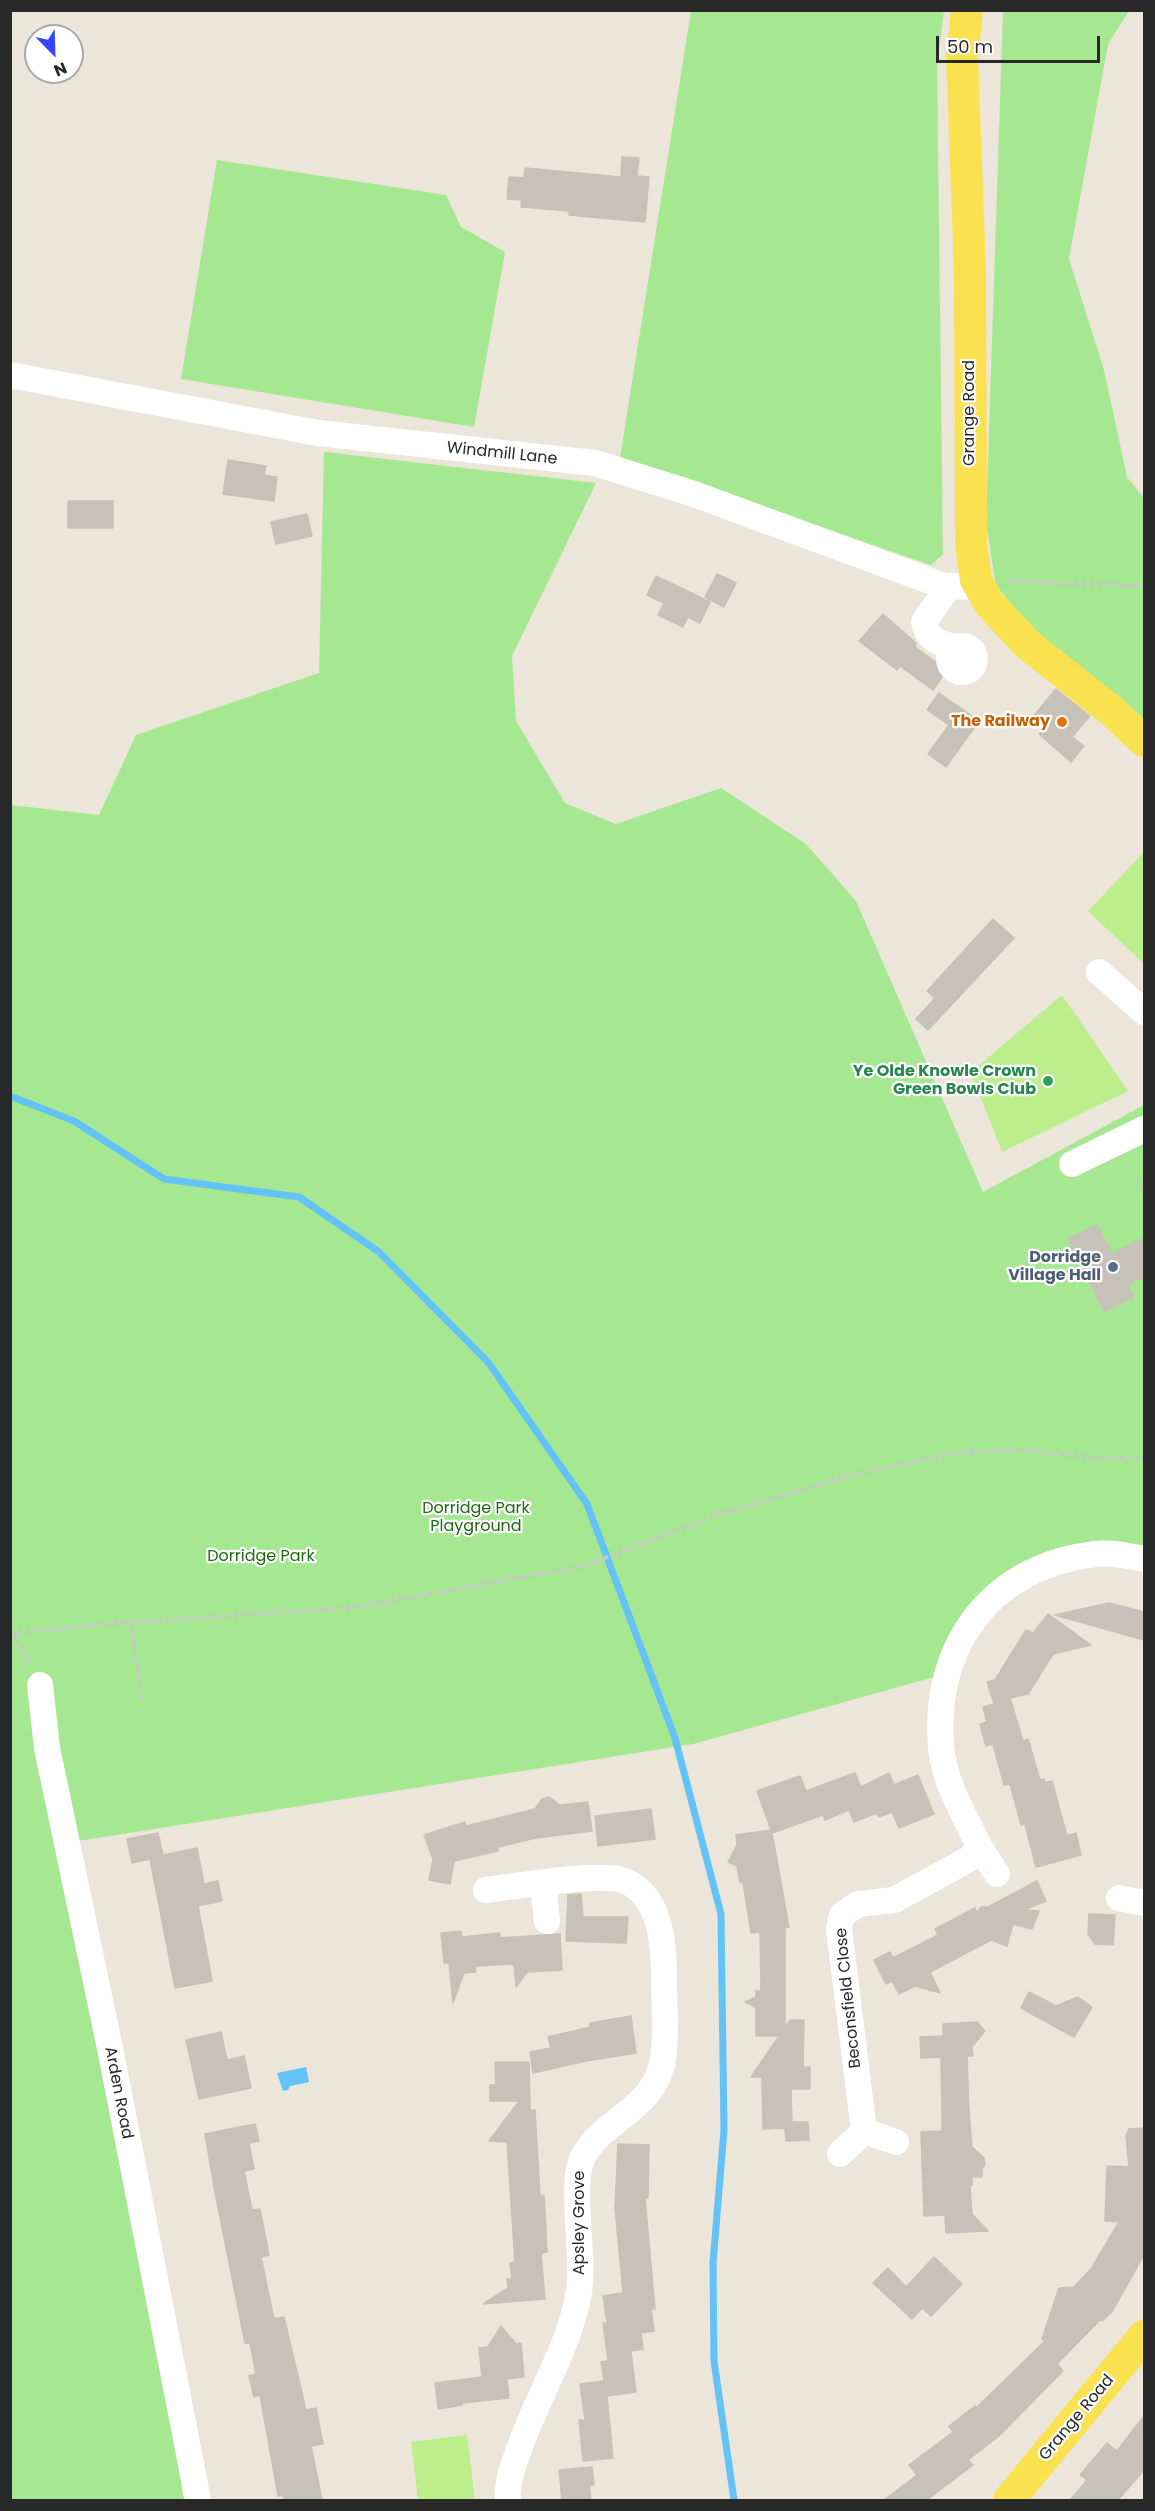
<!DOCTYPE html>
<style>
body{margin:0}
#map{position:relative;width:1155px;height:2511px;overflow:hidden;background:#ece5d9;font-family:Poppins,sans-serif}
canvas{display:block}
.frame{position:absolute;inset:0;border:12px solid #282828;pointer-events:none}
.north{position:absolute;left:24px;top:24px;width:60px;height:60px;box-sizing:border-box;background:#fff;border:2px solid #a9a9a9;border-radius:50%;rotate:157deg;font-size:16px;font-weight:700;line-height:24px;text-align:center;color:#282828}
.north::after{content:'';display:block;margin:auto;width:21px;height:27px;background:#3346ff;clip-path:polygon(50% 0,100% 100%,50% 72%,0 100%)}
.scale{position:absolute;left:936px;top:36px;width:164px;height:27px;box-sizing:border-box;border:3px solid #282828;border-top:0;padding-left:8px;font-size:18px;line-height:21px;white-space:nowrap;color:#282828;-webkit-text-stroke:4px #fff;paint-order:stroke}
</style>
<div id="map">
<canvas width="1155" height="2511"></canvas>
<div class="frame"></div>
<div class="north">N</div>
<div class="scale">50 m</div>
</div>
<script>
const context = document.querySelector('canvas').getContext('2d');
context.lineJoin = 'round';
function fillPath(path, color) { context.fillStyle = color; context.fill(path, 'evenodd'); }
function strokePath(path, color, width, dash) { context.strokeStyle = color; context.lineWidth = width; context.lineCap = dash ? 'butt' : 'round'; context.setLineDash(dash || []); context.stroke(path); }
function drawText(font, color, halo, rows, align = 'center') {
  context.font = font + ' Poppins,sans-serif'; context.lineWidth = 4.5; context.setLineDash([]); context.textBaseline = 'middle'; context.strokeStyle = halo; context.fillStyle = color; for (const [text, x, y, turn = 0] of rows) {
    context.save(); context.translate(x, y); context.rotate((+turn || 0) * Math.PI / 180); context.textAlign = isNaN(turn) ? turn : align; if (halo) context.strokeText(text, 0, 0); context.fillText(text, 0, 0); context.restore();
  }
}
const green = new Path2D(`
 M691 11H944L937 65 943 554 931 565 620 458Z
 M1003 11H1129L1108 44 1069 259 1104 370 1127 477 1144 498V725L1041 638 996 586 986 522Z
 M217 160 446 195 461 227 505 252 474 427 181 379Z
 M324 452 596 483 512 656 516 721 565 803 616 824 721 788 806 844 856 901 983 1192 1144 1105V1549L1035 1559 938 1676 693 1744 59 1844 139 2234 184 2500H11V805L99 815 136 735 319 673Z`);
const pitch = new Path2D(`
 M1144 852V964L1088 911Z
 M1062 995 1128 1091 1002 1152 971 1072Z
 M467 2435 475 2500H418L411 2442Z`);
const water = new Path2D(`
 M306 2067 309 2082 290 2086 288 2090 283 2091 277 2073Z`);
const stream = new Path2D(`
 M10 1096 74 1121 164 1179 299 1197 379 1252 488 1362 587 1504 675 1738 721 1914 724 2130 713 2263 714 2361 734 2500`);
const building = new Path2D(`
 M622 157 639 158 637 176 649 177 645 222 569 215V211L521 207 522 200 507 199 509 177 524 178 525 168 621 177Z
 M228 460 266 466 264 475 277 477 274 501 223 494Z
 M68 501H113V528H68Z
 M307 514 312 536 276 544 271 522Z
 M717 574 736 583 724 607 705 597Z
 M656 576 710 602 700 623 688 617 683 627 658 615 664 603 647 595Z
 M883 614 916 643 915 647 947 670 933 690 900 666 897 670 859 641Z
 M1056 689 1090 716 1072 737 1084 746 1071 762 1039 734 1045 727 1033 717Z
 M939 693 979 721 946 767 928 754 949 725 927 710Z
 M993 919 1014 938 928 1030 916 1019 935 998 927 991Z
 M1097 1225 1112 1254 1144 1238V1277L1128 1285 1134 1297 1104 1312 1068 1239Z
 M1109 1603 1144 1612V1640L1055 1615Z
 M1048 1614 1091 1645 1053 1654 1028 1694 1010 1698 1023 1741 1028 1739 1040 1780 1044 1779 1045 1783 1052 1781 1067 1836 1076 1833 1081 1855 1036 1867 1025 1824 1021 1825 1010 1784 1004 1785 993 1744 986 1746 980 1724 987 1722 983 1707 994 1704 987 1682 995 1680 1026 1630 1033 1633Z
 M855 1773 861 1787 889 1773 894 1785 918 1775 934 1814 899 1828 892 1812 879 1817 877 1813 854 1822 849 1810 825 1820 823 1815 772 1833 789 1927 785 1928V2027L790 2020H804L803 2067H810V2089H791L792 2122H808L809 2140 786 2141 785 2128 763 2129 762 2077H751L779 2036H756V2008L745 2002 756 1997V1991H761L760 1932 751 1933 743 1882H740L737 1866 728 1862 737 1845 736 1835 771 1830 757 1791 800 1776 806 1791Z
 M549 1797 560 1805 588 1802 592 1831 536 1838 498 1847V1851L454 1861 450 1884 429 1880 433 1859 424 1835 465 1822 466 1826 535 1809 542 1799Z
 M651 1809 655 1839 598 1846 595 1816Z
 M158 1833 163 1855 197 1848 204 1884 218 1881 222 1901 198 1906 212 1981 175 1988 150 1859 132 1863 127 1839Z
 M1037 1881 1046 1901 1023 1910 1039 1911 1032 1929 1013 1924 1007 1946 991 1940 930 1972 940 1993 915 1986 899 1994 892 1981 886 1984 874 1960 890 1952 893 1958 938 1935 935 1929 958 1917 975 1908 977 1913 981 1907H988Z
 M581 1894 583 1917H628L626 1943 566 1941 568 1895Z
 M1089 1914 1115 1915 1113 1945 1095 1944 1088 1934Z
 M461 1931 462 1937 500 1933V1938L560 1934 562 1970 527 1972 516 1987 514 1964 475 1966 476 1972 464 1973 453 2003 449 1963H444L441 1933Z
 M1029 1992 1056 2006 1078 1997 1092 2007 1074 2037 1021 2008Z
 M631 2016 636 2053 586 2061 533 2073 530 2052 551 2048 548 2037 590 2027V2023Z
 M977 2022 985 2031 972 2047 973 2056H967L969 2112 972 2147 984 2158 985 2165 982 2169V2177H972V2185H970L972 2214 988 2231 946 2233 945 2215 924 2216 921 2132 942 2131V2114L941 2057 921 2058 920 2037 943 2036V2024Z
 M221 2032 227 2060 244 2056 251 2088 199 2099 186 2040Z
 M495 2062H529L530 2110H535L540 2196 544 2195 547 2252 541 2253 545 2299 483 2304 508 2288 507 2279H512L510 2263 515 2262 507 2142 489 2141 519 2101H490V2085H496Z
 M255 2124 259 2141 249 2143 254 2169 244 2171 252 2210 260 2209 269 2255 261 2257 274 2319 284 2317 306 2410 316 2408 323 2444 311 2446 322 2500H284L283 2495 278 2496 260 2395 254 2397 249 2376 256 2374 250 2343H245L215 2192 205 2134Z
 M1144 2128V2255L1112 2312 1102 2321 1101 2319 1057 2364 1063 2371 999 2436 968 2460 973 2465 927 2500H884L917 2475 909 2465 953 2432 949 2426 975 2406 976 2408 1045 2341 1042 2339 1059 2288 1074 2287 1091 2269 1119 2222 1105 2221 1107 2166 1129 2167 1126 2136 1129 2129Z
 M618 2144 649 2145 648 2198H645L655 2309H651L654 2331 641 2333 643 2349 631 2351 636 2392 607 2396 613 2458 583 2461 579 2420H585L580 2384 604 2381 601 2362 608 2361 603 2323H607L603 2296 623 2293 615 2208Z
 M934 2257 962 2284 931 2316 922 2308 912 2319 873 2283 888 2268 906 2287Z
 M501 2326 516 2344 521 2343 524 2377 507 2379 509 2398 462 2403V2405L438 2409 435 2383 482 2377 479 2348 488 2347Z
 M1144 2416V2470L1118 2500H1070L1087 2480 1080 2475 1107 2443 1117 2451Z
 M592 2467 594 2485H589L591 2500H562L559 2470Z`);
const path = new Path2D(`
 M1007 581 1144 586
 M1139 1182 1144 1193
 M131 1622 142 1701
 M10 1633 131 1622 351 1608 584 1566 720 1514 856 1474 954 1453 1020 1450 1089 1457 1144 1459
 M14 1633 30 1666`);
const minor = new Path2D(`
 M10 375 318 433 595 463 691 493 944 586 979 587
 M949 586 924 622C927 640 940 643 956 648
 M949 659a13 13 0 1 1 26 0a13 13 0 1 1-26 0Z
 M1099 972 1144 1012
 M1072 1164 1144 1129
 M40 1685 47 1748 111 2053 198 2500
 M979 1846 997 1874
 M543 1883 547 1921
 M486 1890C513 1887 603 1871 625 1881 662 1897 664 1946 664 1980 664 2004 668 2049 660 2071 647 2111 601 2122 583 2157 569 2183 585 2256 579 2292 570 2345 539 2394 521 2444 515 2460 506 2483 508 2500
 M1119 1898 1144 1903
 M864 2131 839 1929 842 1915 858 1904 894 1900 953 1868 972 1857 979 1846C964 1814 945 1784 941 1748 932 1646 991 1566 1095 1554 1110 1552 1129 1556 1144 1559
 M840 2154 864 2131 896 2142`);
const major = new Path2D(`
 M967 10 962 59 970 270 971 543 976 580 989 603 1027 644 1112 711 1144 741
 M1009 2500 1144 2336`);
const markers = [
 [1062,722,6,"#e8710a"],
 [1048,1081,6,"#2e9e5b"],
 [1113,1267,6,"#5c6f8a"]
];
const streetNames = [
 ["Grange Road",970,413,-90],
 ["Windmill Lane",502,454,6],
 ["Beconsfield Close",849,1998,-96],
 ["Arden Road",118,2093,79],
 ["Apsley Grove",580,2223,-90],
 ["Grange Road",1077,2418,-50]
];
const foodNames = [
 ["The Railway",1050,722]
];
const leisureNames = [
 ["Ye Olde Knowle Crown",1036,1072],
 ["Green Bowls Club",1036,1090]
];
const serviceNames = [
 ["Dorridge",1101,1258],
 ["Village Hall",1101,1276]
];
const parkNames = [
 ["Dorridge Park",476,1509],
 ["Playground",476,1527],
 ["Dorridge Park",261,1557]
];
fillPath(green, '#a6e791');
fillPath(pitch, '#bcef8b');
fillPath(water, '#63c2f6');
strokePath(stream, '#63c2f6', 7);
fillPath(building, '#c7c2b9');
strokePath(building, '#c7c2b2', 1.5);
strokePath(path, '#c7c7c7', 4, [4.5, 3]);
strokePath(minor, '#fff', 26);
strokePath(major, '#fae150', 32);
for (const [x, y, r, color] of markers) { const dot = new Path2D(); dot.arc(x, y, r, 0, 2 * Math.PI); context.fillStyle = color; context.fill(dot); strokePath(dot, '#fff', 2); }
drawText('16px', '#282828', '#fff', streetNames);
drawText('bold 16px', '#c56008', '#fff', foodNames, 'right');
drawText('bold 16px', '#27864d', '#fff', leisureNames, 'right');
drawText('bold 16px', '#4e5e75', '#fff', serviceNames, 'right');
drawText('16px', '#1e6914', '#fff', parkNames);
</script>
